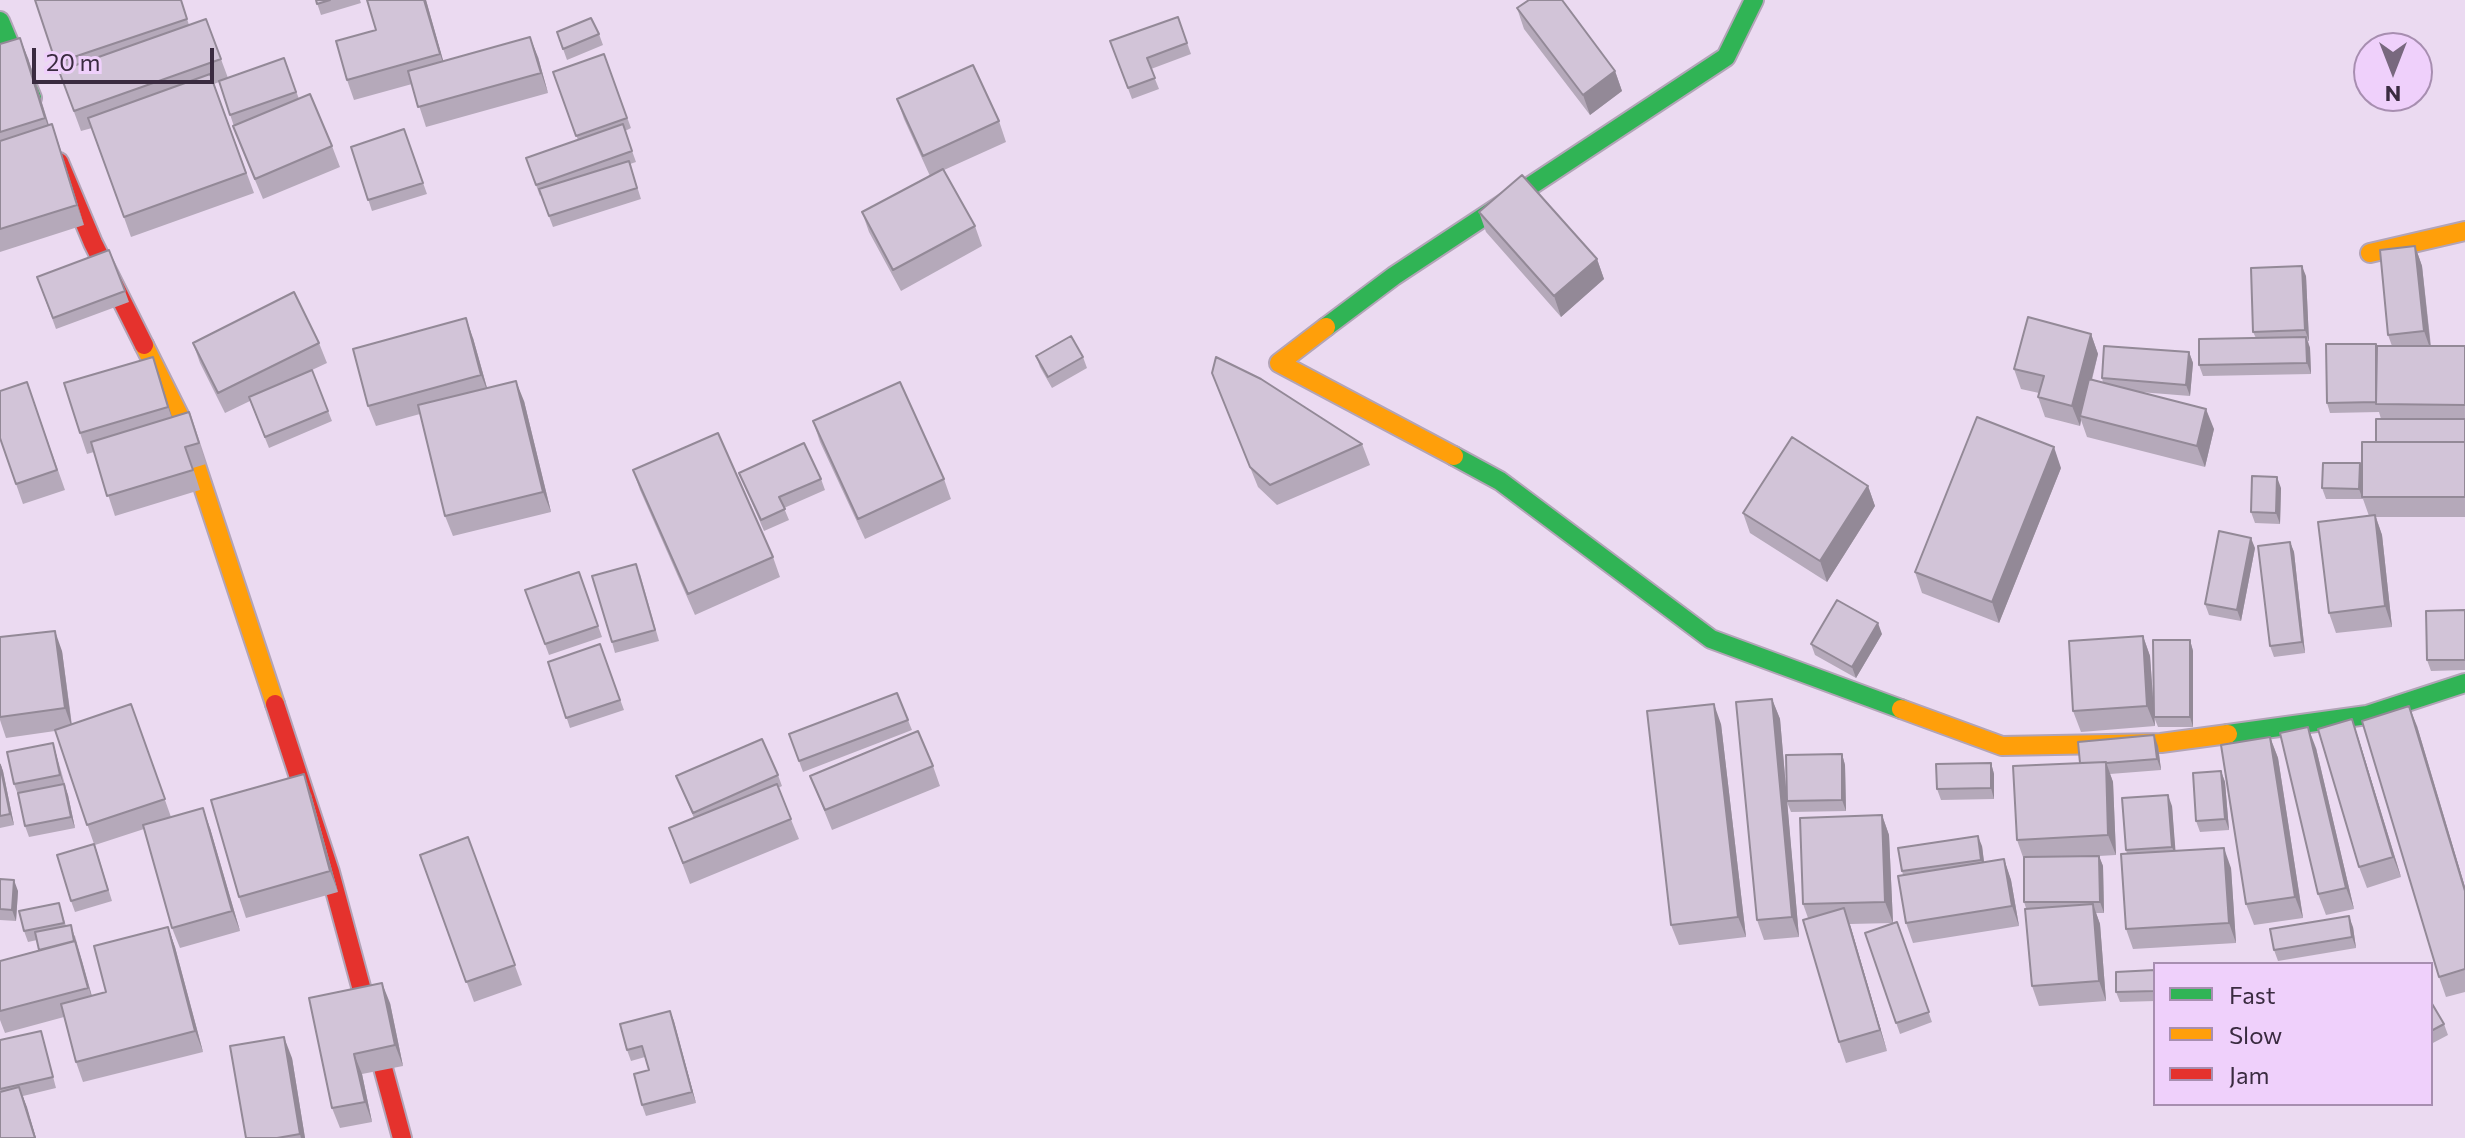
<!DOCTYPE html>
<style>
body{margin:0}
#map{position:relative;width:2465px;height:1138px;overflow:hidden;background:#ebdaf1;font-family:Commissioner,sans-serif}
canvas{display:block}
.legend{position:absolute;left:2153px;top:962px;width:280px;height:144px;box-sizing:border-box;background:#efd0fb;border:2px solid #a78eb0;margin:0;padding:10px 14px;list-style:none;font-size:24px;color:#3a2b40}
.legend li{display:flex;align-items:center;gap:16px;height:40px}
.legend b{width:40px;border:2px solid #a78eb0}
.north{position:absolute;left:2353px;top:32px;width:80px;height:80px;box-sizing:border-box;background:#efd0fb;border:2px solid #a78eb0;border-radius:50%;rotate:180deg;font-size:22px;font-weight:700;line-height:32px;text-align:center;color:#3a2b40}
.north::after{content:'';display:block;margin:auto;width:28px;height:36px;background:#78687e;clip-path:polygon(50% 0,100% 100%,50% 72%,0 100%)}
.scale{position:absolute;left:32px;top:48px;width:182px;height:36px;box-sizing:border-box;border:4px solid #3a2b40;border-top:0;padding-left:10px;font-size:24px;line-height:28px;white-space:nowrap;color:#3a2b40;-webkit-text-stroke:6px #efd0fb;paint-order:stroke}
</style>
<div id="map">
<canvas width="2465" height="1138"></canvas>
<ul class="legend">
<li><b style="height:10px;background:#30b455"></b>Fast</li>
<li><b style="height:10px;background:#ff9f0a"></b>Slow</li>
<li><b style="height:10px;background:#e5322d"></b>Jam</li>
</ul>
<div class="north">N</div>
<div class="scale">20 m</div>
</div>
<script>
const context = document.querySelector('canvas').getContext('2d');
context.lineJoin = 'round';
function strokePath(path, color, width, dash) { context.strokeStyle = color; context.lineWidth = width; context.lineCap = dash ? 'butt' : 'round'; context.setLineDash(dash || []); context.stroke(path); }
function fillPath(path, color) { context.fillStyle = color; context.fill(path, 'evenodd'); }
const fast = new Path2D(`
 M0 21 32 98
 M1326 327 1394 276 1726 57 1754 0
 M1454 456 1500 481 1711 639 1901 709
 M2228 734 2367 715 2465 683`);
const slow = new Path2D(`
 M2370 253 2465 231
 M1326 327 1279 363 1454 456
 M144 345 180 417 275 704
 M1901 709 2002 746 2161 743 2228 734`);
const jam = new Path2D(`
 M59 162 93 243 144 345
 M275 704 330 872 402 1138`);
const wall = new Path2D(`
 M181 0 189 25 206 19 228 78 284 58 299 99 332 146 340 167 263 199 241 147 219 82 214 84 254 193 131 237 92 128 81 131 56 63Z
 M316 0H360L361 3 321 15Z
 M426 0 443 61 538 57 548 93 426 127 412 84 354 100 347 80 376 30Z
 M1517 8 1615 71 1622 91 1590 115 1524 29Z
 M1178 17 1191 54 1151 69 1159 89 1132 99 1110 41Z
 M557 32 599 34 603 45 567 60Z
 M0 44 28 58 49 125 52 124 59 145 84 225 0 252Z
 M604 54 631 128 625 131 636 162 630 164 641 199 553 227 541 195 540 196 526 158 578 140 553 72Z
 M897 99 999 121 1006 142 944 170 975 226 982 246 901 291 869 232 862 212 930 176 904 119Z
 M404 129 427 194 372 211 351 147Z
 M1479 212 1597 259 1604 279 1561 317 1486 232Z
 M2415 246 2422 266 2431 346H2465V517H2376L2382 535 2392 627 2336 633 2329 613 2369 516 2363 499H2326L2322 488 2360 463 2362 469 2376 442 2381 419 2379 412 2330 413 2327 403 2377 347 2392 346 2388 335Z
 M2306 276 2309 341H2308L2310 348 2311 374 2203 376 2199 365 2256 338 2253 332Z
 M37 277 125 291 129 302 56 329Z
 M2091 334 2098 354 2092 380 2103 383 2102 378 2189 352 2193 363 2190 396 2140 392 2214 429 2205 467 2087 437 2081 420 2080 426 2045 417 2038 397 2039 393 2021 389 2014 369Z
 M473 338 487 388 524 401 551 512 453 536 445 516 420 414 376 426 368 406Z
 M193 343H319L327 363 312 370 332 421 269 448 250 401 225 413 200 363Z
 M1036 356 1083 357 1087 368 1052 388 1040 367Z
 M153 357 172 417 189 412 206 464 193 468 200 490 115 516 94 452 87 454 80 433Z
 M1212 373 1362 444 1370 465 1277 505 1258 487Z
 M27 382 65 490 23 504 16 484Z
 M813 421 944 479 951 499 865 539 820 442Z
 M2061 468 1999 623 1922 593 1915 572Z
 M633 470 773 557 780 577 695 615 640 490Z
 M739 473 821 479 825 490 784 508 789 520 764 531Z
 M1868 486 1875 506 1827 582 1750 533 1743 513Z
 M2281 488 2280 524 2255 523 2251 512Z
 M2290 542 2294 552 2305 653 2274 657 2270 646Z
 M2255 548 2241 621 2209 615 2205 604Z
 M579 572 602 637 549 655 525 590Z
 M640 574 659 641 615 653 612 642Z
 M2465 610V670L2431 671 2427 660Z
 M1882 634 1856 678 1815 655 1811 644Z
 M2143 636 2150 656 2155 726 2081 732 2073 711Z
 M0 637 62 651 72 725 131 704 171 817 210 828 240 931 180 948 172 928 144 829 95 845 112 901 75 912 71 901 94 844 55 731 6 738 0 720Z
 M2190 640 2193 651V727H2158L2154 717Z
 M600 644 624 710 570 728 548 662Z
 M897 693 912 730 803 772 789 734Z
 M1772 699 1780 719 1787 799 1842 754 1845 765 1846 811 1791 812 1787 802 1799 937 1764 940 1757 920Z
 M2352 719 2359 740 2401 877 2367 888 2359 867Z
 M1721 724 1746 937 1679 945 1671 925Z
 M2417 726 2465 887V992L2446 997 2439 977Z
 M2270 737 2278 758 2303 918 2254 925 2246 904Z
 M53 743 68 795 75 828 29 837 25 826 19 795H18L14 784Z
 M2158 746 2161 770 2110 774 2113 782 2116 855 2099 856 2103 866 2104 913H2096L2100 924 2106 1001 2039 1006 2032 986 2026 908 2024 902V860L2017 840 2080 763Z
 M2316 748 2354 909 2326 915 2318 894Z
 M0 763 3 771 14 825 0 828Z
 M1991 763 1994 774V799L1941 800 1937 789Z
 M933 766 940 786 832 830 810 776Z
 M2221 771 2225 782 2229 830 2200 832 2196 821Z
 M778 775 782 786 778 788 799 839 690 884 669 828 694 818 676 776Z
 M311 794 338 892 246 918 239 897Z
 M2172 806 2175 851 2231 868 2236 943 2133 949 2126 929 2127 854 2126 850Z
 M1882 815 1889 835 1893 923 1850 924 1887 1051 1846 1063 1839 1042 1808 918 1803 904Z
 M468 837 522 985 474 1002 420 855Z
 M1982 846 1984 862 2004 859 2011 880 2019 926 1913 943 1906 923 1903 875 1902 871Z
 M0 879 18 891 16 921 0 920Z
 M59 903 66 926 75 936 92 996 106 992 168 927 175 947 203 1052 83 1082 76 1062 64 1017 5 1033 0 1020V961L39 950 37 940 28 942 24 931Z
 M1897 922 1932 1022 1900 1034 1865 933Z
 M2353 927 2356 948 2278 961 2274 950Z
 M2155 970V1001L2120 1002 2116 992Z
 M309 998 390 1003 403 1066 362 1074 372 1122 340 1128 332 1108Z
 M2431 1002 2444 1024 2448 1035 2431 1044Z
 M670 1011 696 1103 646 1116 642 1105 649 1070 645 1057 631 1061 627 1050Z
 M0 1040 44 1042 56 1088 23 1096 36 1138H0Z
 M292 1058 305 1138H246Z`);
const shadedWall = new Path2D(`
 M424 0H426L447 74 440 54Z
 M530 37 538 57 548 93 541 73Z
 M20 38 28 58 53 139 45 118Z
 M1615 71 1622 91 1590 115 1583 95Z
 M52 124 59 145 84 225 77 205Z
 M2415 246 2422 266 2431 351 2424 331Z
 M1597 259 1604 279 1561 317 1554 296Z
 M2302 266 2306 276 2309 341 2305 330Z
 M466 318 473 338 489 395 481 375Z
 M2091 334 2098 354 2082 417 2080 416 2081 420 2080 426 2072 406Z
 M2306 337 2310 348 2311 374 2307 363Z
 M2189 352 2193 363 2190 396 2186 385Z
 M153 357 160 377 175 427 168 407Z
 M516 381 524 401 551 512 543 492Z
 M2206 409 2214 429 2205 467 2197 446Z
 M2054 447 2061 468 1999 623 1992 602Z
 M2360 463 2364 474 2362 497 2363 500 2359 489Z
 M2277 477 2281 488 2280 524 2276 513Z
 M1868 486 1875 506 1827 582 1820 561Z
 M2375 515 2382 535 2392 627 2385 606Z
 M2251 538 2255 548 2241 621 2237 610Z
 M2290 542 2294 552 2305 653 2302 642Z
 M1878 623 1882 634 1856 678 1852 667Z
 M55 631 62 651 72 728 65 708Z
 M2143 636 2150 656 2155 726 2147 706Z
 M2190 640 2193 651V727L2190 717Z
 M1772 699 1780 719 1799 937 1792 917Z
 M1714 704 1721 724 1746 937 1738 917Z
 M2409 706 2417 726 2465 887V891Z
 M2352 719 2359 740 2401 877 2393 857Z
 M2308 727 2316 748 2354 909 2346 888Z
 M2154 735 2158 746 2161 770 2157 759Z
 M2270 737 2278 758 2303 918 2295 897Z
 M53 743 56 754 64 786 60 775Z
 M1842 754 1845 765 1846 811 1842 800Z
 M2106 762 2113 782 2116 855 2108 835Z
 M0 763 3 771 14 825 10 814Z
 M1991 763 1994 774V799L1991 788Z
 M2221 771 2225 782 2229 830 2225 819Z
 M304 774 311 794 338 892 330 871Z
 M64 784 68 795 75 828 71 817Z
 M2168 795 2172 806 2176 857 2172 847Z
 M203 808 210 828 240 931 232 911Z
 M1882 815 1889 835 1893 923 1885 902Z
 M1978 836 1982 846 1985 870 1981 860Z
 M2224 848 2231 868 2236 943 2229 923Z
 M2099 856 2103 866 2104 913 2100 902Z
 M2004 859 2011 880 2019 926 2012 906Z
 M14 880 18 891 16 921 12 910Z
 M2093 904 2100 924 2106 1001 2099 981Z
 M1844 908 1851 928 1887 1051 1880 1030Z
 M2349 916 2353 927 2356 948 2352 937Z
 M71 925 82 961 95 1008 75 943Z
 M168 927 175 947 203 1052 195 1031Z
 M382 983 390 1003 403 1066 395 1045Z
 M670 1011 674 1021 696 1103 692 1092Z
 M284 1037 292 1058 305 1138H301L300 1134Z
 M354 1054 362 1074 372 1122 365 1102Z
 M19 1087 27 1107 36 1138H35Z`);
const building = new Path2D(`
 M35 0H181L187 19 56 63Z
 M316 0H330L317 4Z
 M367 0H424L440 54 347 80 336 41 376 30Z
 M1529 0H1562L1615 71 1583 95 1517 8Z
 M1178 17 1187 43 1147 58 1155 78 1128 88 1110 41Z
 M591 18 599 34 563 49 557 32Z
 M206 19 221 59 74 111 59 71Z
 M530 37 541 73 418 107 408 71Z
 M20 38 45 118 0 132V44Z
 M604 54 627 118 576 136 553 72Z
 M284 58 296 92 230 115 219 81Z
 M973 65 999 121 923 156 897 99Z
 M210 74 246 173 124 217 88 118Z
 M310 94 332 146 255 179 233 126Z
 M52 124 77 205 0 229V141Z
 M623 124 632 151 536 185 526 158Z
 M404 129 423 183 368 200 351 147Z
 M629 161 637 188 549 216 539 189Z
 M943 169 975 226 893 270 862 212Z
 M1522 175 1597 259 1554 296 1479 212Z
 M2415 246 2424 331 2388 335 2380 250Z
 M109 250 125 291 53 318 37 277Z
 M2302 266 2305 330 2253 332 2251 268Z
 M294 292 319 343 218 393 193 343Z
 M2028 317 2091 334 2072 406 2038 397 2044 376 2014 369Z
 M466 318 481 375 368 406 353 349Z
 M1071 336 1083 357 1048 377 1036 356Z
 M2306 337 2307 363 2199 365V339Z
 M2326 344H2376V402L2327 403Z
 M2104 346 2189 352 2186 385 2102 378Z
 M2377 346H2465V405L2376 404Z
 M153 357 168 407 80 433 64 383Z
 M1216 357 1261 379 1362 444 1270 485 1250 467 1212 373Z
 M312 370 328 411 265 437 249 397Z
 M2089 379 2206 409 2197 446 2080 416Z
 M516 381 543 492 445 516 418 405Z
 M27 382 57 470 16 484 0 438V391Z
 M900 382 944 479 858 519 813 421Z
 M189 412 199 443 185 447 193 470 107 496 91 442Z
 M1977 417 2054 447 1992 602 1915 572Z
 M2376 419H2465V442H2376Z
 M718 433 773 557 688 594 633 470Z
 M1792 437 1868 486 1820 561 1743 513Z
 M2362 442H2465V497H2362Z
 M804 443 821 479 779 497 785 509 761 520 739 473Z
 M2323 463H2360L2359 489 2322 488Z
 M2252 476 2277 477 2276 513 2251 512Z
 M2375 515 2385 606 2329 613 2318 522Z
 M2219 531 2251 538 2237 610 2205 604Z
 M2290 542 2302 642 2270 646 2258 546Z
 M636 564 655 630 612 642 592 576Z
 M579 572 598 626 545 644 525 590Z
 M1837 600 1878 623 1852 667 1811 644Z
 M2465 610V660H2427L2426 611Z
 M55 631 65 708 0 717V637Z
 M2143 636 2147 706 2073 711 2069 641Z
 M2153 640H2190V717H2154Z
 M600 644 620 700 566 718 548 662Z
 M897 693 908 720 799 761 789 734Z
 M1772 699 1792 917 1757 920 1736 702Z
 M131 704 165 799 87 825 55 730Z
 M1714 704 1738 917 1671 925 1647 711Z
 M2409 706 2465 891V969L2439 977 2362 721Z
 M2352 719 2393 857 2359 867 2318 729Z
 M2308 727 2346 888 2318 894 2280 733Z
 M918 731 933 766 825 810 810 776Z
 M2154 735 2157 759 2106 763V762L2080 763 2078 742Z
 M2270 737 2295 897 2246 904 2221 745Z
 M762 739 778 775 693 813 676 776Z
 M53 743 60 775 14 784 7 752Z
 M1842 754V800L1787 801 1786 755Z
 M2106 762 2108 835 2017 840 2013 766Z
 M1991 763V788L1937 789 1936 764Z
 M0 765 10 814 0 816Z
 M2221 771 2225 819 2196 821 2193 773Z
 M304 774 330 871 239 897 211 800Z
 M64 784 71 817 25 826 18 793Z
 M777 784 791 819 683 863 669 828Z
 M2168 795 2172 847 2126 850 2122 798Z
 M203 808 232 911 172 928 143 825Z
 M1882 815 1885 902 1803 904 1800 818Z
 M1978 836 1981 860 1902 871 1898 848Z
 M468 837 515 965 466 982 420 855Z
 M94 844 108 890 71 901 57 855Z
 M2224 848 2229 923 2126 929 2121 854Z
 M2099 856 2100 902H2024V857Z
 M2004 859 2012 906 1906 923 1898 876Z
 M0 879 14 880 12 910 0 909Z
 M59 903 64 923 24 931 19 911Z
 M2093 904 2099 981 2032 986 2025 909Z
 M1844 908 1880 1030 1839 1042 1803 920Z
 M2349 916 2352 937 2274 950 2270 929Z
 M1897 922 1929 1012 1896 1023 1865 933Z
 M71 925 74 941 39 950 35 932Z
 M168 927 195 1031 76 1062 61 1004 106 992 94 946Z
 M75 941 88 988 0 1011V961Z
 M2155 970V991L2116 992V972Z
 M382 983 395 1045 354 1054 365 1102 332 1108 309 998Z
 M2431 1002 2444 1024 2431 1031Z
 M670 1011 692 1092 642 1105 634 1074 649 1070 642 1046 627 1050 620 1024Z
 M41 1031 53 1077 0 1089V1040Z
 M284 1037 300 1134 277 1138H246L230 1046Z
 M19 1087 35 1138H0V1092Z`);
strokePath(fast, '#b2a4b7', 22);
strokePath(slow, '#b2a4b7', 22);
strokePath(jam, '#b2a4b7', 22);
strokePath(fast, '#30b455', 18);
strokePath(slow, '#ff9f0a', 18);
strokePath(jam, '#e5322d', 18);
fillPath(wall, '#b5a9ba');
fillPath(shadedWall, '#938997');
fillPath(building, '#d2c4d8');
strokePath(building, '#938997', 2);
</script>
